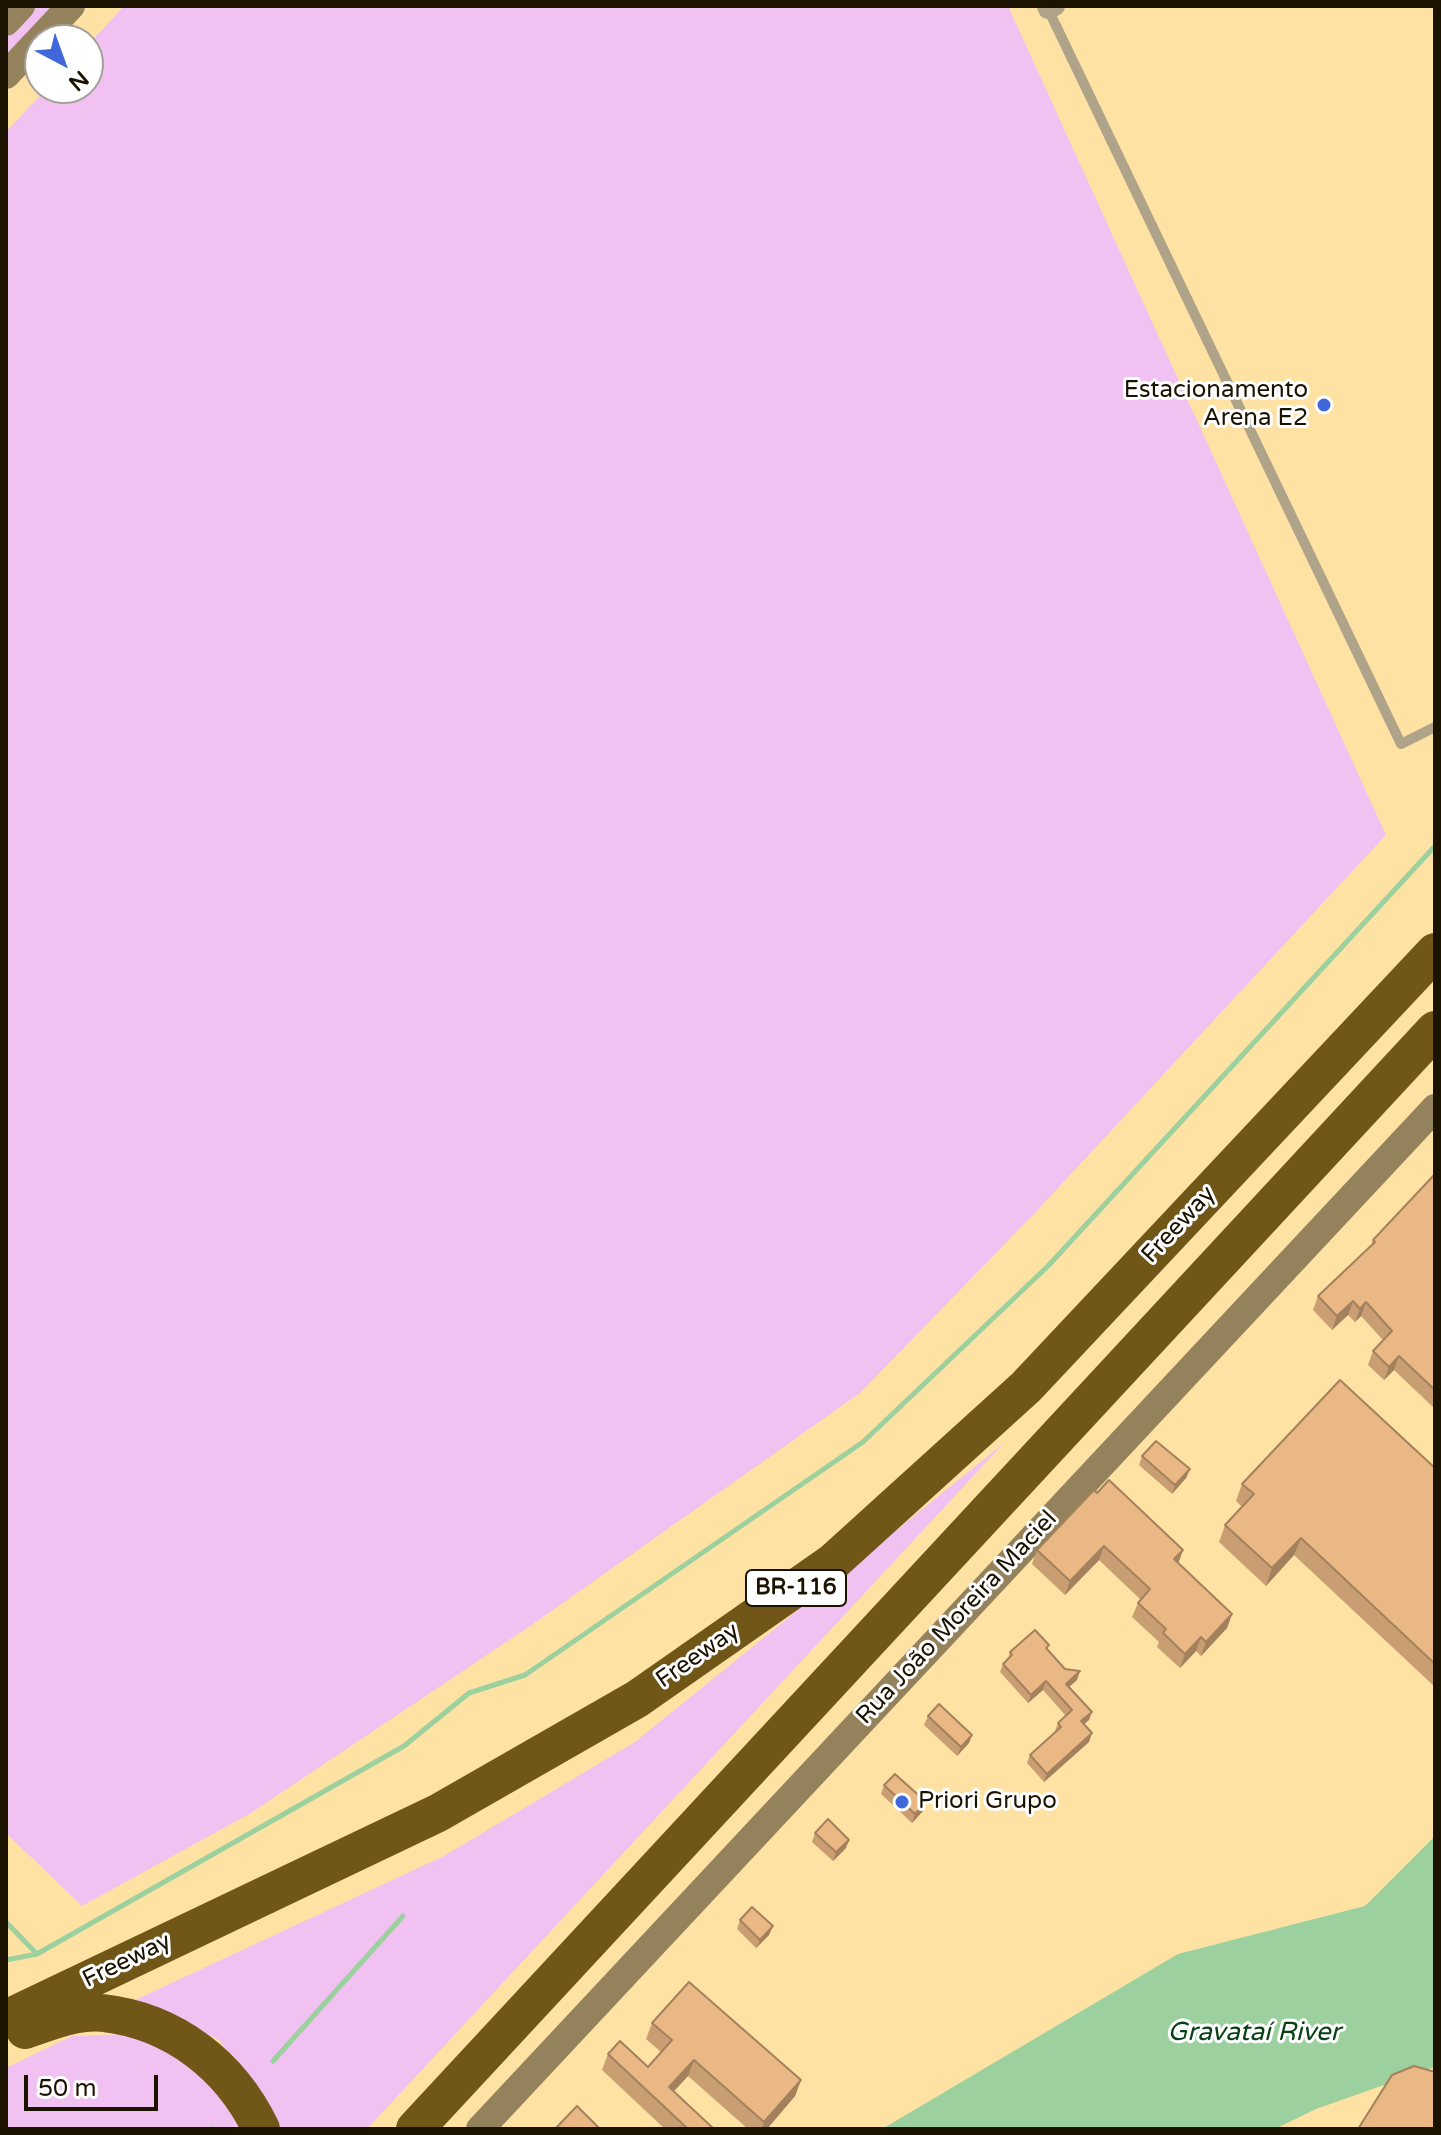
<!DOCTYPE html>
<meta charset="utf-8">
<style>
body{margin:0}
#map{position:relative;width:1441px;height:2135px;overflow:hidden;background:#fee2a3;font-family:"Varela Round",sans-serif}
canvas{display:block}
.frame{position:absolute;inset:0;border:8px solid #1c1200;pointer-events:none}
.north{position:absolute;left:24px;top:24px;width:80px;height:80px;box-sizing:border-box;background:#fff;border:2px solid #a4a099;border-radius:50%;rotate:139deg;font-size:22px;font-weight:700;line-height:32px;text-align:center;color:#1c1200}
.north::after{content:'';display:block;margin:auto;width:28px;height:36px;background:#4068da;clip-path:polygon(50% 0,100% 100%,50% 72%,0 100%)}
.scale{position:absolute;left:24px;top:2075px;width:134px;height:36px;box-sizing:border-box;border:4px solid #1c1200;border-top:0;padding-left:10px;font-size:24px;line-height:28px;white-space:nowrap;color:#1c1200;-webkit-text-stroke:6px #fff;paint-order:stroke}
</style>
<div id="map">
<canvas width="1441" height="2135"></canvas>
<div class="frame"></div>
<div class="north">N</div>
<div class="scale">50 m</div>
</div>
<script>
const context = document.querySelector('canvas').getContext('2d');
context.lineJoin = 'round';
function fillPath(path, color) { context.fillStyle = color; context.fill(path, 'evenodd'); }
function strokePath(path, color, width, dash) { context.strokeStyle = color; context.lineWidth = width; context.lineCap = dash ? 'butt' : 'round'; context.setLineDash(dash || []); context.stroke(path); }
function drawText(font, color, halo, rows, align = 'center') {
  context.font = font + ' "Varela Round",sans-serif'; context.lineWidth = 6; context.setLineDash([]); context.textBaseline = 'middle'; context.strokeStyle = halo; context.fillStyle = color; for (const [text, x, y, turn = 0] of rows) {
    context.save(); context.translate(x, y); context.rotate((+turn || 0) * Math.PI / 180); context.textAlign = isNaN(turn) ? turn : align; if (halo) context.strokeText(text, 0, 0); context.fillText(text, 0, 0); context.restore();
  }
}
const green = new Path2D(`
 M36 6H62L6 66V38Z
 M124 6H1008L1386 835 1030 1218 860 1393 536 1622 251 1813 82 1906 6 1833V132L47 88H88V45Z
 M1004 1443 367 2129H274L272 2117 219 2040 133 2001 444 1856 635 1742Z
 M124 2034 199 2062 250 2129H6V2068L72 2036Z`);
const water = new Path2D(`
 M1435 1836V2067L1316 2109 1275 2129H882L1178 1954 1365 1906Z`);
const stream = new Path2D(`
 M6 1922 37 1954
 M6 1960 37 1954 404 1746 469 1693 525 1675 863 1442 1048 1266 1435 846
 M273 2061 403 1916
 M211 2129H212`);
const lane = new Path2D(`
 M1048 9 1401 744 1435 727`);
const street = new Path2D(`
 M1047 6 1048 9 1055 6`);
const secondary = new Path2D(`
 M6 22 21 6
 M6 75 71 6
 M480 2129 1435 1108`);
const highway = new Path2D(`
 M6 2019 438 1813 637 1699 833 1562 1026 1387 1435 952
 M25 2030C49 2022 77 2010 103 2013 174 2021 231 2066 261 2129
 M415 2129 1435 1030`);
const wall = new Path2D(`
 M1435 1174V1409L1394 1370 1384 1380 1368 1365 1373 1351 1383 1340 1361 1316 1355 1322 1348 1315 1332 1330 1313 1310 1318 1296 1371 1246 1373 1240Z
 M1142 1456 1190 1469 1186 1478 1172 1494 1139 1465Z
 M1435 1468V1687L1294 1555 1266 1586 1219 1542 1225 1525 1242 1507 1236 1501 1242 1484Z
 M1094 1490 1183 1550 1178 1563 1232 1614 1227 1628 1201 1656 1196 1651 1180 1668 1157 1647 1159 1642 1132 1617 1138 1603 1141 1600 1099 1560 1065 1595 1032 1564 1037 1550Z
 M1049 1645 1047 1650 1065 1669 1077 1680 1069 1687 1089 1720 1084 1724 1089 1742 1044 1782 1027 1763 1030 1755 1055 1732V1731L1058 1723 1066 1716 1043 1690 1028 1703 1000 1672 1003 1664 1008 1659 1010 1652Z
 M928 1716 972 1735 969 1743 957 1756 924 1725Z
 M884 1785 926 1802 923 1811 912 1823 881 1794Z
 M815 1833 846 1848 833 1861 812 1842Z
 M740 1920 769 1935 756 1948 737 1929Z
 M652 2023 801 2080 795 2096 767 2129H748L688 2076 674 2091 714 2129H665L602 2070 608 2054 648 2067 661 2052 646 2039Z`);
const shadedWall = new Path2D(`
 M1353 1301 1348 1315 1332 1330 1337 1316Z
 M1366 1302 1361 1316 1355 1322 1360 1309Z
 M1399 1356 1394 1370 1384 1380 1389 1367Z
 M1190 1469 1186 1478 1172 1494 1175 1485Z
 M1301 1538 1294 1555 1266 1586 1272 1568Z
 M1104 1546 1099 1560 1065 1595 1070 1581Z
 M1183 1550 1178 1564 1174 1559Z
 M1232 1614 1227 1628 1201 1656 1206 1642Z
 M1201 1637 1196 1651 1180 1668 1185 1654Z
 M1080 1671 1077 1680 1063 1692 1066 1684Z
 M1046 1681 1043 1690 1028 1703 1031 1695Z
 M1092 1712 1089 1720 1078 1729 1081 1721Z
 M1092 1733 1089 1742 1044 1782 1047 1774Z
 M972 1735 969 1743 957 1756 961 1747Z
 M926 1802 923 1811 912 1823 915 1814Z
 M849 1840 846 1848 833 1861 836 1852Z
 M773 1926 769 1935 756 1948 760 1940Z
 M694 2060 688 2076 663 2103 669 2087Z
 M801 2080 795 2096 767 2129H762L764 2122Z`);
const building = new Path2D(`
 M1435 1174V1390L1399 1356 1389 1367 1373 1351 1392 1331 1366 1302 1360 1309 1353 1301 1337 1316 1318 1296 1375 1242 1373 1240Z
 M1340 1380 1435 1468V1664L1301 1538 1272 1568 1225 1525 1254 1494 1242 1484Z
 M1156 1441 1190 1469 1175 1485 1142 1456Z
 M1109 1480 1183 1550 1174 1559 1232 1614 1206 1642 1201 1637 1185 1654 1163 1633 1166 1629 1138 1603 1150 1589 1104 1546 1070 1581 1037 1550 1094 1490 1097 1493Z
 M1035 1630 1049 1645 1046 1648 1065 1669 1080 1671 1066 1684 1092 1712 1081 1721 1092 1733 1047 1774 1030 1755 1061 1727 1058 1723 1072 1710 1046 1681 1031 1695 1003 1664 1012 1655 1010 1652Z
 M939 1704 972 1735 961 1747 928 1716Z
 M895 1774 926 1802 915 1814 884 1785Z
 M828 1819 849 1840 836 1852 815 1833Z
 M752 1907 773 1926 760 1940 740 1920Z
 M689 1982 801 2080 764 2122 694 2060 669 2087 714 2129H688L608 2054 620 2041 648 2067 672 2040 652 2023Z
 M1414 2066 1435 2072V2129H1358L1392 2075Z
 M577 2106 600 2129H555Z`);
const markers = [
 [1324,405,8,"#4068da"],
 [902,1802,8,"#4068da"]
];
const shields = [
 [796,1588,100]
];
const shieldNames = [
 ["BR-116",796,1588]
];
const poiNames = [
 ["Estacionamento",1308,391],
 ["Arena E2",1308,419],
 ["Priori Grupo",918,1802,"left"]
];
const streetNames = [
 ["Freeway",1179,1225,-47],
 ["Rua João Moreira Maciel",957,1618,-47],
 ["Freeway",698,1656,-35],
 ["Freeway",127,1961,-26]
];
const waterNames = [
 ["Gravataí River",1254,2033]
];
fillPath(green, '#f1c1f1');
fillPath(water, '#9cd09f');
strokePath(stream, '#9cd09f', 5);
strokePath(lane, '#afa389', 10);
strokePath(street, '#afa389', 20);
strokePath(secondary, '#94825c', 28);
strokePath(highway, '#705717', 38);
fillPath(wall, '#c99e72');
fillPath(shadedWall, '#a4815d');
fillPath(building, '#eab885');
strokePath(building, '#a4815d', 2);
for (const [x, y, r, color] of markers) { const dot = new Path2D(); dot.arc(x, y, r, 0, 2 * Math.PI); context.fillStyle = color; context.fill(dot); strokePath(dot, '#fff', 3); }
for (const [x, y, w] of shields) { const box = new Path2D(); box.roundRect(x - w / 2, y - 18, w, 36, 6); context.fillStyle = '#fff'; context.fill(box); strokePath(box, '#1c1200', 2); }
drawText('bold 22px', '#1c1200', null, shieldNames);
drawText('24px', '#1c1200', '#fff', poiNames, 'right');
drawText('24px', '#1c1200', '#fff', streetNames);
drawText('italic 26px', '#084214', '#fff', waterNames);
</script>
